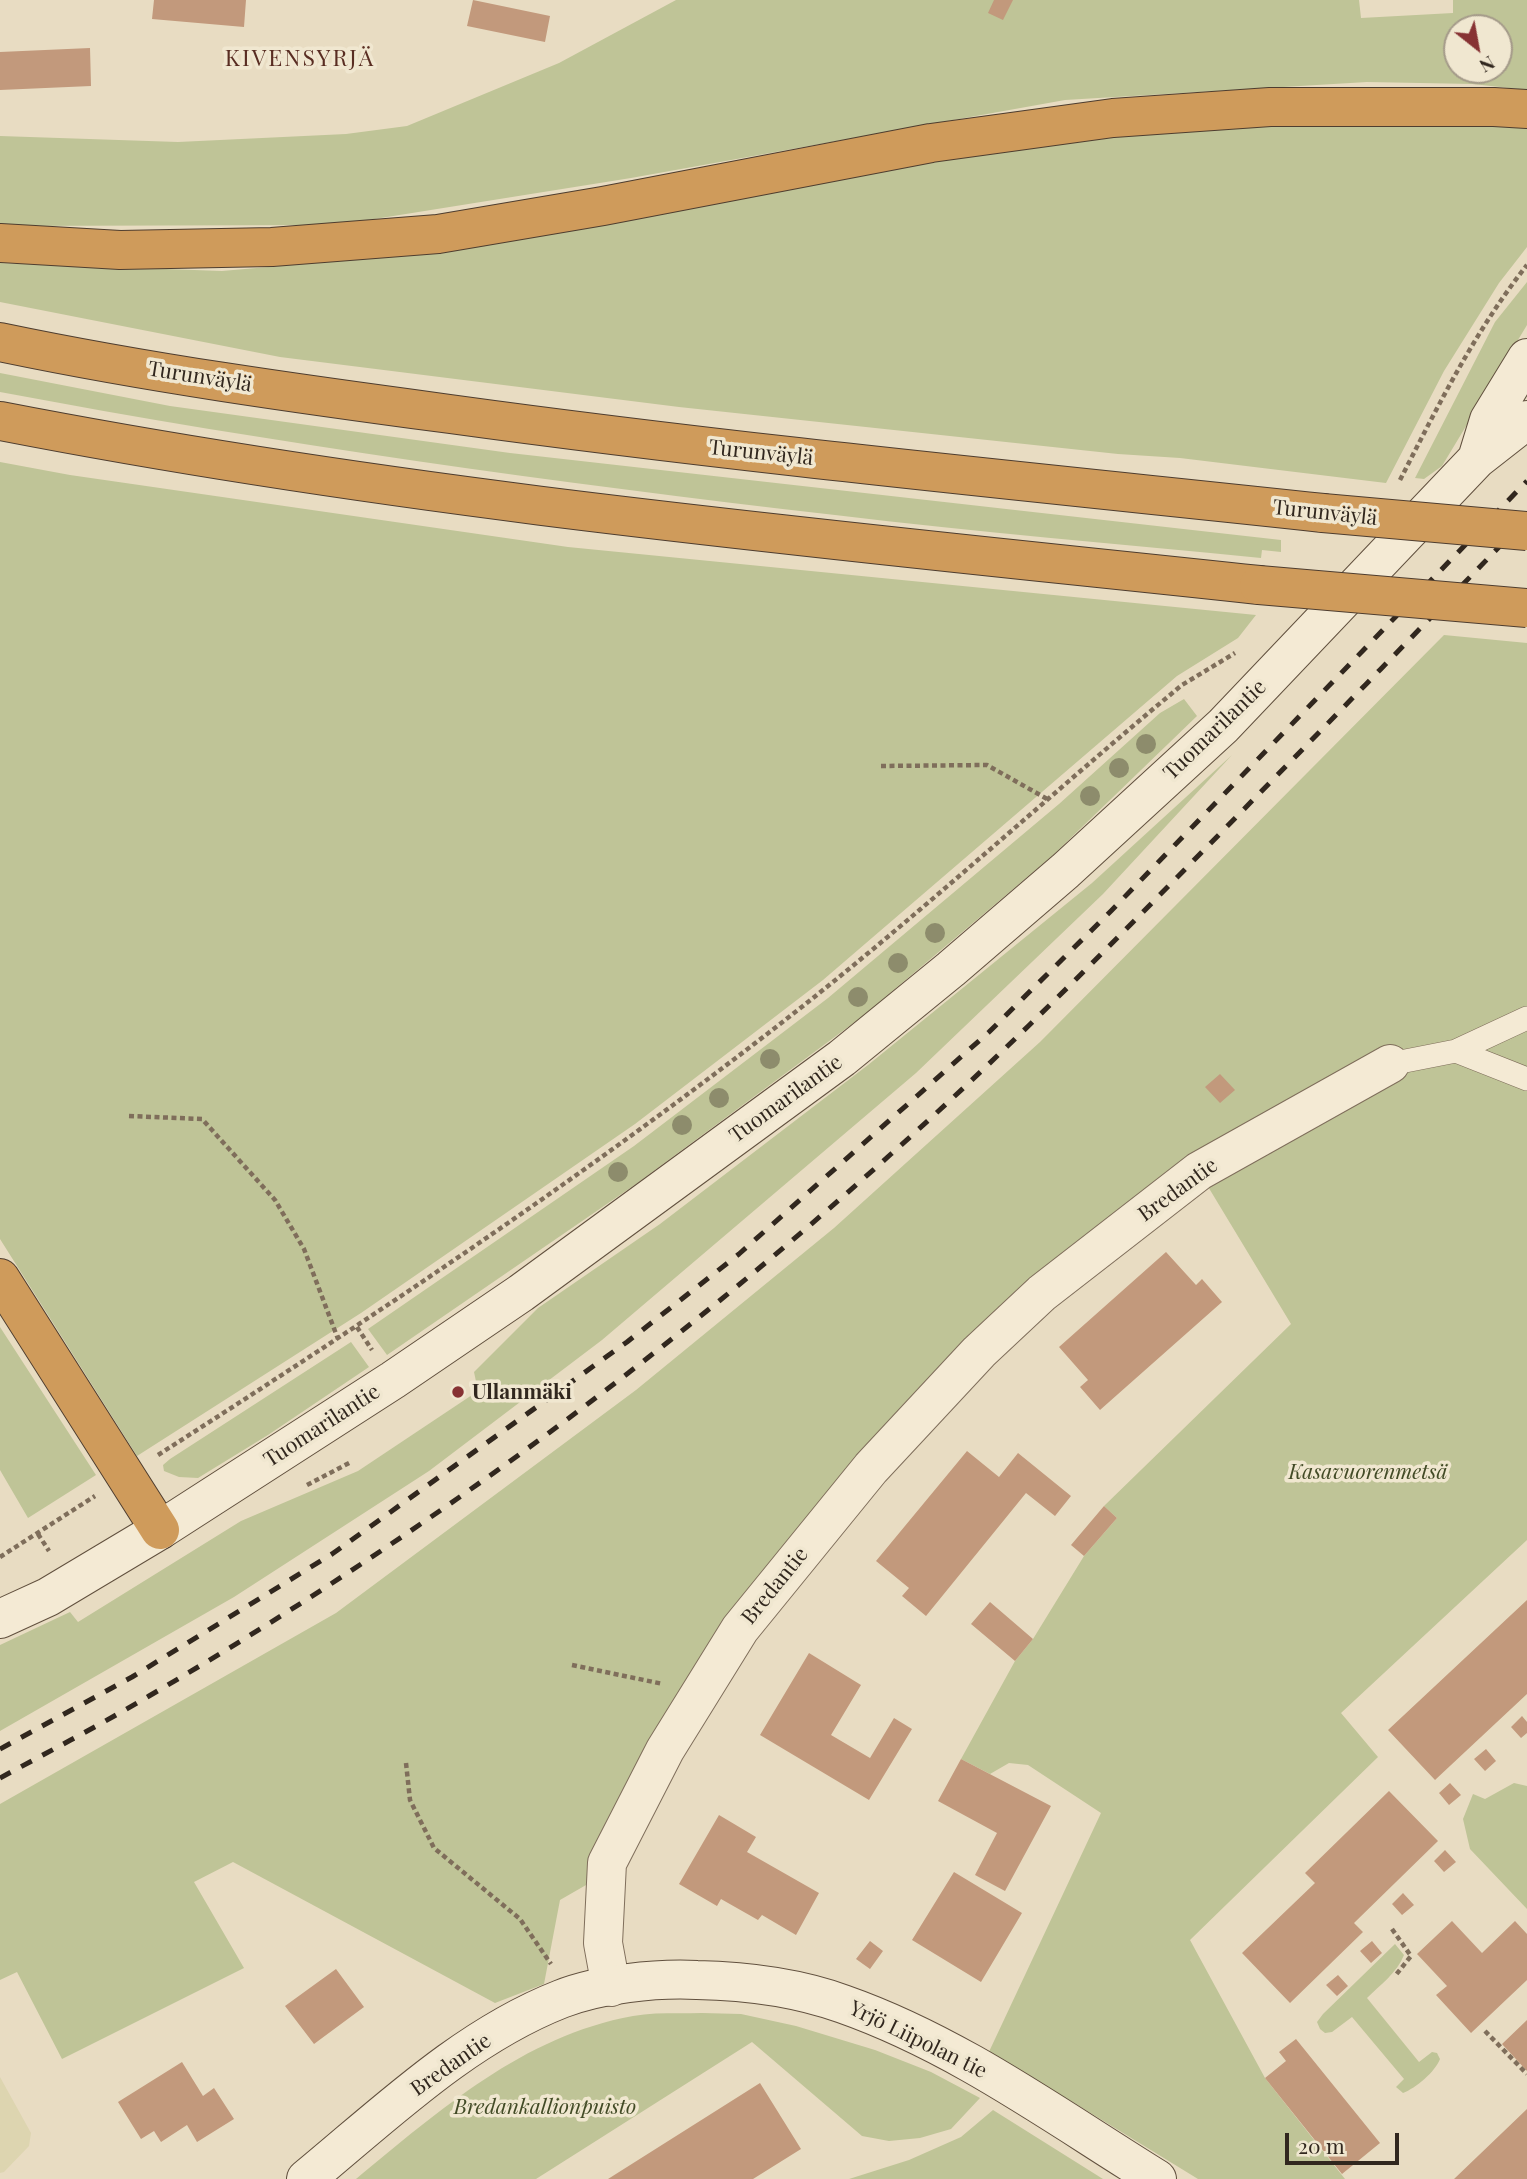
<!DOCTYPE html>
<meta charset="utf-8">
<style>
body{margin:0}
#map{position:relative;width:1527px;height:2179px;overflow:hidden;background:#e8dcc2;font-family:"Playfair Display",serif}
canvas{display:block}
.north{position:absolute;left:1443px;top:14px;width:70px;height:70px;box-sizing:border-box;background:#f0e7d0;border:2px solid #a49a89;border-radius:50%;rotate:149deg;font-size:19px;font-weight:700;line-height:28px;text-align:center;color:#31271e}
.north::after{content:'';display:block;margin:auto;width:24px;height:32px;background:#873233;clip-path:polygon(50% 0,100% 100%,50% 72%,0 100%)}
.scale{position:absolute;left:1285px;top:2133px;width:114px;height:32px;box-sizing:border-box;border:4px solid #31271e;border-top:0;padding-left:9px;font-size:21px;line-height:24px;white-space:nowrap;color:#31271e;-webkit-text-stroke:5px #f0e7d0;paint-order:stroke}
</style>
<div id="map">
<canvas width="1527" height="2179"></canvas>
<div class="north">N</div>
<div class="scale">20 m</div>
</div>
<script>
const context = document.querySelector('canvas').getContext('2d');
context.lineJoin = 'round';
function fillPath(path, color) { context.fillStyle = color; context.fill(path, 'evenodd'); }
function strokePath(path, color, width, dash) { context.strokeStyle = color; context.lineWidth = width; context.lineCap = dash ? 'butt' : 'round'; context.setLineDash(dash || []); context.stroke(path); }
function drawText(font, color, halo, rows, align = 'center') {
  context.font = font + ' "Playfair Display",serif'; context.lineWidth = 7; context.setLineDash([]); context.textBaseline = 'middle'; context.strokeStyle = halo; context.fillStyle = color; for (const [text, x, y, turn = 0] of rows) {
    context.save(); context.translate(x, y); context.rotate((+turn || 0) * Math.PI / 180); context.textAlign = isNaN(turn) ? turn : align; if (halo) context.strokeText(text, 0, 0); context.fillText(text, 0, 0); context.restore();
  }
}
const farmland = new Path2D(`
 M0 2077 31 2133 29 2146 4 2172 0 2173Z`);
const green = new Path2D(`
 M676 0H1359L1361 18 1453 13V0H1527V90L1473 84 1367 82 1065 100 631 178 337 225 0 226V136L178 142 346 134 407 126 559 63ZM1457 28H1499V70H1457Z
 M1280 123 1527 126V247L1499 283 1444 371 1386 483 1180 458 1118 454 679 407 280 357 0 302V263L222 271 428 253 911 164 1134 135Z
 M1527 282V325L1442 466 1424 479 1415 478 1495 322Z
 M0 373 170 406 510 453 1281 540V552L1262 550 1261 558C1119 544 977 532 835 515 556 483 276 444 0 392Z
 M0 462 70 475 568 547 1256 615 1238 638 1177 676 823 980 635 1124 361 1313 137 1456 0 1239Z
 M1444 635 1527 643V1540L1341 1713 1378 1757 1190 1940 1265 2078 1345 2179H1198L1071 2101 987 2056 1101 1813 1028 1765 1009 1763 990 1774 961 1759 1015 1661 1033 1639 1084 1556 1117 1518 1104 1506 1291 1324 1204 1180 1275 1109 877 1448 593 1881 560 1900 544 1984 495 2003 233 1862 194 1882 244 1968 62 2059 17 1972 0 1980V1804L336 1613 636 1390 834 1228 1040 1042Z
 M1184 699 1197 716 1051 857 863 1016 636 1184 387 1355 368 1329 634 1146 828 998 1059 804 1160 713Z
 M1232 755 1103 894 916 1073 602 1340 429 1471 234 1597 0 1731V1645L70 1612 78 1622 241 1521 358 1471 478 1391 474 1372 538 1308 660 1224 868 1065 1092 883Z
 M0 1327 96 1475 28 1518 0 1470Z
 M351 1342 369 1367 268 1435 198 1478 179 1477 164 1471 163 1465 170 1459Z
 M1514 1783 1527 1786V1909L1470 1849 1463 1819 1473 1794 1485 1799Z
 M1395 1944 1404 1955C1397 1973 1380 1985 1367 1998L1419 2062 1432 2052 1437 2053 1440 2059C1435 2072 1416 2088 1403 2093L1396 2087 1404 2079 1352 2017 1332 2032 1325 2033 1320 2029 1317 2022 1323 2014Z
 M702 2013 741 2014 796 2026 875 2050 931 2072 980 2098 951 2129 920 2138 889 2141 862 2136 752 2042 536 2179H356C440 2110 523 2036 633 2016 655 2012 679 2014 702 2013Z
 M993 2110 1103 2179H849L909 2160 961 2137Z`);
const building = new Path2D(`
 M154 0H246L244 27 152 19Z
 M473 0 550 16 545 42 467 26Z
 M994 0H1013L1003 20 988 13Z
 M90 48 91 86 0 90V52Z
 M1220 1074 1235 1090 1220 1103 1205 1087Z
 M1166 1252 1196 1285 1202 1279 1222 1302 1100 1410 1080 1387 1088 1380 1059 1347Z
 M967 1451 999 1477 1018 1453 1071 1496 1055 1516 1026 1493 926 1616 902 1596 909 1588 876 1561Z
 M1104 1506 1117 1518 1084 1556 1071 1545Z
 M1527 1600V1694L1435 1780 1388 1730Z
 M990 1602 1033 1639 1015 1661 971 1624Z
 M809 1653 861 1685 831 1735 870 1758 894 1718 912 1729 869 1800 760 1735Z
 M1522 1716 1527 1722V1733L1521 1738 1511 1727Z
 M1486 1749 1496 1761 1485 1771 1474 1759Z
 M961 1759 1051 1806 1005 1891 975 1875 997 1833 938 1801Z
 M1450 1783 1461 1795 1449 1805 1439 1793Z
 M1389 1791 1438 1841 1354 1923 1363 1932 1290 2003 1242 1953 1315 1883 1305 1873Z
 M719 1815 756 1837 747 1852 819 1893 796 1935 762 1915 758 1920 721 1899 717 1906 679 1884Z
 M1445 1850 1456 1862 1444 1872 1434 1861Z
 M954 1872 1022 1913 981 1982 912 1940Z
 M1403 1893 1414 1905 1402 1915 1392 1904Z
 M1452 1921 1482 1953 1515 1921 1527 1934V1980L1471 2033 1436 1995 1447 1986 1417 1954Z
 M870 1941 883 1951 870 1969 856 1959Z
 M1372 1941 1382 1953 1371 1963 1360 1951Z
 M336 1969 364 2007 314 2044 285 2006Z
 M1338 1975 1348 1986 1337 1996 1326 1985Z
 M1527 2020V2071L1502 2044Z
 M1296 2039 1380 2143 1342 2174 1265 2078 1286 2061 1279 2052Z
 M182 2062 203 2096 214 2088 234 2119 197 2142 187 2125 161 2142 154 2131 141 2139 118 2102Z
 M760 2083 801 2149 753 2179H608Z
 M1527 2109V2179H1454Z`);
const path = new Path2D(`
 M1400 480C1438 406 1475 331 1527 265
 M881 766 987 765 1049 800
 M129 1116 202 1119 275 1200 304 1249 338 1339
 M357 1327 372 1350
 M158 1455C378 1314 597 1168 803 1006 933 903 1055 790 1182 685L1235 653
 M307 1485 351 1462
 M38 1534 49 1551
 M0 1557 95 1496
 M572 1665 663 1684
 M406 1763 410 1800 434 1848 520 1919 551 1964
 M1392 1929 1411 1956 1395 1976
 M1485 2031 1527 2074`);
const lane = new Path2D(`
 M1456 1051 1527 1018
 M1390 1064 1456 1051 1527 1079`);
const street = new Path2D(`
 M611 1987 603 1943 607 1863 665 1750 740 1629 871 1468 979 1352 1042 1293 1199 1171 1390 1064`);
const secondary = new Path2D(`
 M1477 459 1489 420 1527 358
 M0 1619 48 1597 160 1530 393 1380 521 1293 842 1058 951 969 1065 871 1223 726 1477 459 1527 420
 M306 2179C385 2114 464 2037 561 1999 599 1984 656 1978 697 1980 746 1981 796 1987 843 2004 957 2044 1055 2116 1157 2179`);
const highway = new Path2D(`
 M0 243 120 250 272 247 438 234 603 206 931 143 1113 118 1270 107H1494L1527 109
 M0 342C148 373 300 394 450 414 741 454 1032 482 1323 513
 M0 421C416 502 838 540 1259 585
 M0 1278 160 1530`);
const rail = new Path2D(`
 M0 1749 132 1677 332 1554 627 1342 739 1254 989 1032 1111 911 1527 481
 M0 1778C50 1751 100 1725 149 1696 413 1542 663 1359 891 1154 998 1059 1099 957 1199 855 1309 743 1418 631 1527 518`);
const highwayBridge = new Path2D(`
 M1323 513 1527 531
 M1259 585 1527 608`);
const trees = [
 [1146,744],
 [1119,768],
 [1090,796],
 [935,933],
 [898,963],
 [858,997],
 [770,1059],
 [719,1098],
 [682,1125],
 [618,1172]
];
const markers = [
 [458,1392,7,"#873233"]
];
const streetNames = [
 ["Turunväylä",200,377,9],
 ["Turunväylä",761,453,6],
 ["Turunväylä",1325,513,6],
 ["Tuomarilantie",1215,730,-44],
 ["Tuomarilantie",786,1099,-36],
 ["Bredantie",1178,1190,-36],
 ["Tuomarilantie",322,1426,-33],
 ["Bredantie",775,1586,-51],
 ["Yrjö Liipolan tie",918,2040,26],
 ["Bredantie",451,2065,-35]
];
const poiNames = [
 ["Ullanmäki",472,1392]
];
const parkNames = [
 ["Kasavuorenmetsä",1368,1472],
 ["Bredankallionpuisto",545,2107]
];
const neighbourhoodNames = [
 ["KIVENSYRJÄ",300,59]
];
fillPath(farmland, '#ddd5b0');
fillPath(green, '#bfc497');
fillPath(building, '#c2997c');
strokePath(lane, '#7f6e5b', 24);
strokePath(street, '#7f6e5b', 40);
strokePath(secondary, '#61503e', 40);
strokePath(highway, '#4e3d2f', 40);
strokePath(path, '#7f6e5b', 4.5, [5, 3.5]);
strokePath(lane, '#f4ead4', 23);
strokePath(street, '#f4ead4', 38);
strokePath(secondary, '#f4ead4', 38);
strokePath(highway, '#cf9b5b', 38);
strokePath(rail, '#31271e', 5, [12, 12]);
strokePath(highwayBridge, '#4e3d2f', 40, []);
strokePath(highwayBridge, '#cf9b5b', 38);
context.fillStyle = '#8d8c6c';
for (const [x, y] of trees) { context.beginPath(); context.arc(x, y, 10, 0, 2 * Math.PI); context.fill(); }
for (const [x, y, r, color] of markers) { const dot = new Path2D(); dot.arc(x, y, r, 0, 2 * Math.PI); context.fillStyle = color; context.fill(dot); strokePath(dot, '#f0e7d0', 2.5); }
drawText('21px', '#31271e', '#f0e7d0', streetNames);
drawText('bold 21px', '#31271e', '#f0e7d0', poiNames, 'left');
drawText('italic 21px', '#424b26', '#f0e7d0', parkNames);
context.letterSpacing = '2px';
drawText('23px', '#592d22', '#f0e7d0', neighbourhoodNames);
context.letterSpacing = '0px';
</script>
